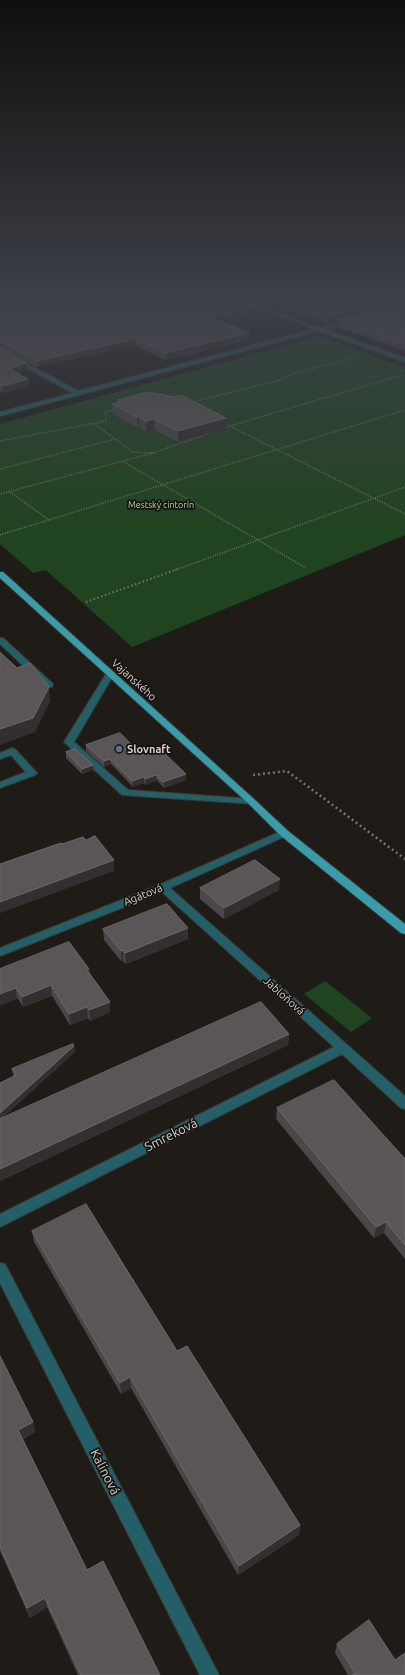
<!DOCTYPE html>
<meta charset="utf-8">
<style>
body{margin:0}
canvas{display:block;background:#1f1c17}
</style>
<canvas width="405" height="1675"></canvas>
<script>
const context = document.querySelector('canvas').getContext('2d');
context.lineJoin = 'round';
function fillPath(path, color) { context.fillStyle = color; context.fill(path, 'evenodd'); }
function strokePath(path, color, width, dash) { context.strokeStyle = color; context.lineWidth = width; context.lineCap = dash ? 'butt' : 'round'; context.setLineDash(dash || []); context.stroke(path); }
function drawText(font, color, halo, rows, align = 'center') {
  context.font = font + ' Ubuntu,sans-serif'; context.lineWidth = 3.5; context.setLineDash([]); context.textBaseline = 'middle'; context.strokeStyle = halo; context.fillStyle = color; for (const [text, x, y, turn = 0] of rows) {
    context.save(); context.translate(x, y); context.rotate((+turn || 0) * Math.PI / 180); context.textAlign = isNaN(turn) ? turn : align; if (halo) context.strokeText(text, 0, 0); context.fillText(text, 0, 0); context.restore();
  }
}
const green = new Path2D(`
 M320 336 405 368V535L132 647 46 570 33 573 0 544V424Z
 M325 981 372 1018 351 1032 304 994Z`);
const pathFar2 = new Path2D(`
 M192 402 281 380 292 374 355 357
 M94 424 115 439
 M230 426 405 514
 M223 428 402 375
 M0 441 106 421 105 412 114 409
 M153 453 213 432
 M122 461 306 568
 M0 469 115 439 132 452 153 453 0 494
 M10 492 49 520
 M0 535 405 410
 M175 570 405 487`);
const pathFar1 = new Path2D(`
 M86 602 178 569`);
const path = new Path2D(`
 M253 775 287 771 405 859`);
const minor = new Path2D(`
 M230 298H237L319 328 352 320V322L324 329 405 358V362L319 331 0 416V412L73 393 0 353V349L78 391 314 329Z
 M0 638H3L52 683 53 685 52 687H46L0 644Z
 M110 671 114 674 74 742 128 790 252 799 257 802 255 804 122 795 64 742 106 674Z
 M12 748 15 749 37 773 35 775 0 788V782L26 772 11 755 0 759V753Z
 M284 830 288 831 289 833 288 835 170 888 405 1096V1109L401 1108 342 1054 0 1227V1214L334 1047 162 892 0 956V948L159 885Z
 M0 1263 5 1264 219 1675H200L0 1283Z`);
const major = new Path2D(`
 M0 572H3L255 800 288 831 405 924V934L401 933 280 835 249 804 0 578Z`);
const wall = new Path2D(`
 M0 298H405V351L338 327V321L328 323 280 307 272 309 262 305 261 311 220 321 250 333V340L165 360 135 345 37 367 0 348Z
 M0 348 27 370 21 371V373L18 374 28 379 29 386 2 393 0 391Z
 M118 400 226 418 225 429 178 442 155 430 147 432 140 428H138L113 414 112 404 119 402Z
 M86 745 142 755 186 780 164 788 157 780 145 785 144 783 133 787 111 764 104 767 86 751Z
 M66 752 93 765V770L82 774 66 758Z
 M200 888 279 890 224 919 200 899Z
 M103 929 188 939 126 964 123 961H121L104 940Z
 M0 969H89L90 975 110 1012 90 1021 88 1018 70 1025 52 996 23 1007Z
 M289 1034 288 1045 0 1181V1083L14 1076 13 1075 12 1069 74 1046 75 1052 2 1118Z
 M277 1108 405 1159V1259L384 1233 374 1238 276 1119Z
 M32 1231 177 1351 300 1525 299 1535 238 1575 131 1388 121 1394 34 1242Z
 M0 1356 33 1422 35 1432 23 1439 87 1570 160 1675H78L47 1607 30 1618 0 1551Z
 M337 1644 395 1660 405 1675H348L335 1653Z`);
const shadedWall = new Path2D(`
 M47 298H75L0 315V309Z
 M405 298V304L328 323V317Z
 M280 301V307L272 309V303Z
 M262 305 261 311 210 323V317Z
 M250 333V340L165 360V353Z
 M135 339V345L37 367V361Z
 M27 363V370L21 371V373L10 376 9 369 18 365Z
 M28 379 29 386 2 393V386Z
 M137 417H139L140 428H138Z
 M226 418 225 429 178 442V431Z
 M154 419 155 430 147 432 146 421Z
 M49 687 50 701 35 732 0 745V729Z
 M110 759 111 764 104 767V761Z
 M93 765V770L82 774V769Z
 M186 774V780L164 788 163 782Z
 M156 775 157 780 145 785V779Z
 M144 777V783L133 787 132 781Z
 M114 860V871L0 913V902Z
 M280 879 279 890 224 919V908Z
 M188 928V939L126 964 125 953Z
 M123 950V961H121V951Z
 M89 969 90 980 87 970Z
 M51 985 52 996 23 1007 22 997Z
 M16 988 17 999 0 1006V994Z
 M110 1002V1012L90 1021 89 1010Z
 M87 1007 88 1018 70 1025 69 1014Z
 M289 1034 288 1045 0 1181V1169Z
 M74 1046 75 1052 0 1120V1113Z
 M386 1222 384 1233 374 1238 376 1227Z
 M130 1377 131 1388 121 1394 120 1383Z
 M33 1422 35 1432 20 1440 18 1430Z
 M300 1525 299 1535 238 1575 239 1566Z
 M45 1598 47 1607 30 1618 27 1608Z`);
const building = new Path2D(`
 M0 298H47L0 309Z
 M69 298H244L262 305 210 317 250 333 165 353 135 339 37 361 0 341V314Z
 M260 298H404L328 317 280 301 272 303Z
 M405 302V344L338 320Z
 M0 348 27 363 18 365 20 366 9 369 28 379 2 386 0 385Z
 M149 392 174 397 181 395 226 418 178 431 154 419 146 421 139 417H137L112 404 122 401 118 400Z
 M0 652 17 668 30 663 49 687 33 718 0 729Z
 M120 733 142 755 160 749 186 774 163 782 156 775 145 779 144 777 132 781 110 759 104 761 86 745Z
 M75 749 93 765 82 769 66 752Z
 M95 836 114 860 0 902V864L61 843 62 844 83 837 86 840Z
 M255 860 280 879 224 908 200 888Z
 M167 904 188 928 125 953 123 950 121 951 103 929Z
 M69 942 89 969 87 970 110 1002 89 1010 87 1007 69 1014 51 985 22 997 16 988 0 994V969Z
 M261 1002 289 1034 0 1169V1119Z
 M73 1044 74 1046 0 1113V1083L16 1075 12 1069Z
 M334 1080 405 1159V1245L386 1222 376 1227 277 1108Z
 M86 1204 177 1351 187 1346 300 1525 239 1566 130 1377 120 1383 32 1231Z
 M0 1356 33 1422 18 1430 87 1570 103 1561 160 1675H81L45 1598 27 1608 0 1546Z
 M369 1620 395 1660 405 1653V1675H352L355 1673 337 1644Z`);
const markers = [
 [119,749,4,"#5c6f8a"]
];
const farParknames = [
 ["Mestský cintorín",161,505]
];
const streetNames = [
 ["Vajanského",134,680,42],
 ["Agátová",143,895,-22],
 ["Jabloňová",284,996,42]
];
const poiNames = [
 ["Slovnaft",127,749]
];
const nearStreetnames = [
 ["Smreková",171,1135,-27],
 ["Kalinová",105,1472,63]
];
fillPath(green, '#204420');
strokePath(minor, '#3c3934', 2);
strokePath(major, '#3c3934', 2);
strokePath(pathFar2, '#75736f', 1.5, [1, 1.5]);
strokePath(pathFar1, '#75736f', 2, [1.5, 2.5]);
strokePath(path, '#75736f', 2.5, [2, 3]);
fillPath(minor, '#245e67');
fillPath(major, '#3a9cab');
fillPath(wall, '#4b464a');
fillPath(shadedWall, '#332f30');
fillPath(building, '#5a5658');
strokePath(building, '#6d696b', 1);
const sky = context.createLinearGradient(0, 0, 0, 533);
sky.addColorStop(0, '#110f0d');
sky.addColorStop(0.56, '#3c4047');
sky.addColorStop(1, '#3c404700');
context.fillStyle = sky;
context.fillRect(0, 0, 405, 533);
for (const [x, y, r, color] of markers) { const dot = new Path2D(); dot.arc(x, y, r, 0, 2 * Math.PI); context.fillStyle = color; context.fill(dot); strokePath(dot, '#16120f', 1.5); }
drawText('9px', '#a2dfa2', '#16120f', farParknames);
drawText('11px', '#d4d2cf', '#16120f', streetNames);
drawText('bold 11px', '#d4d2cf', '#16120f', poiNames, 'left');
drawText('13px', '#d4d2cf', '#16120f', nearStreetnames);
</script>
